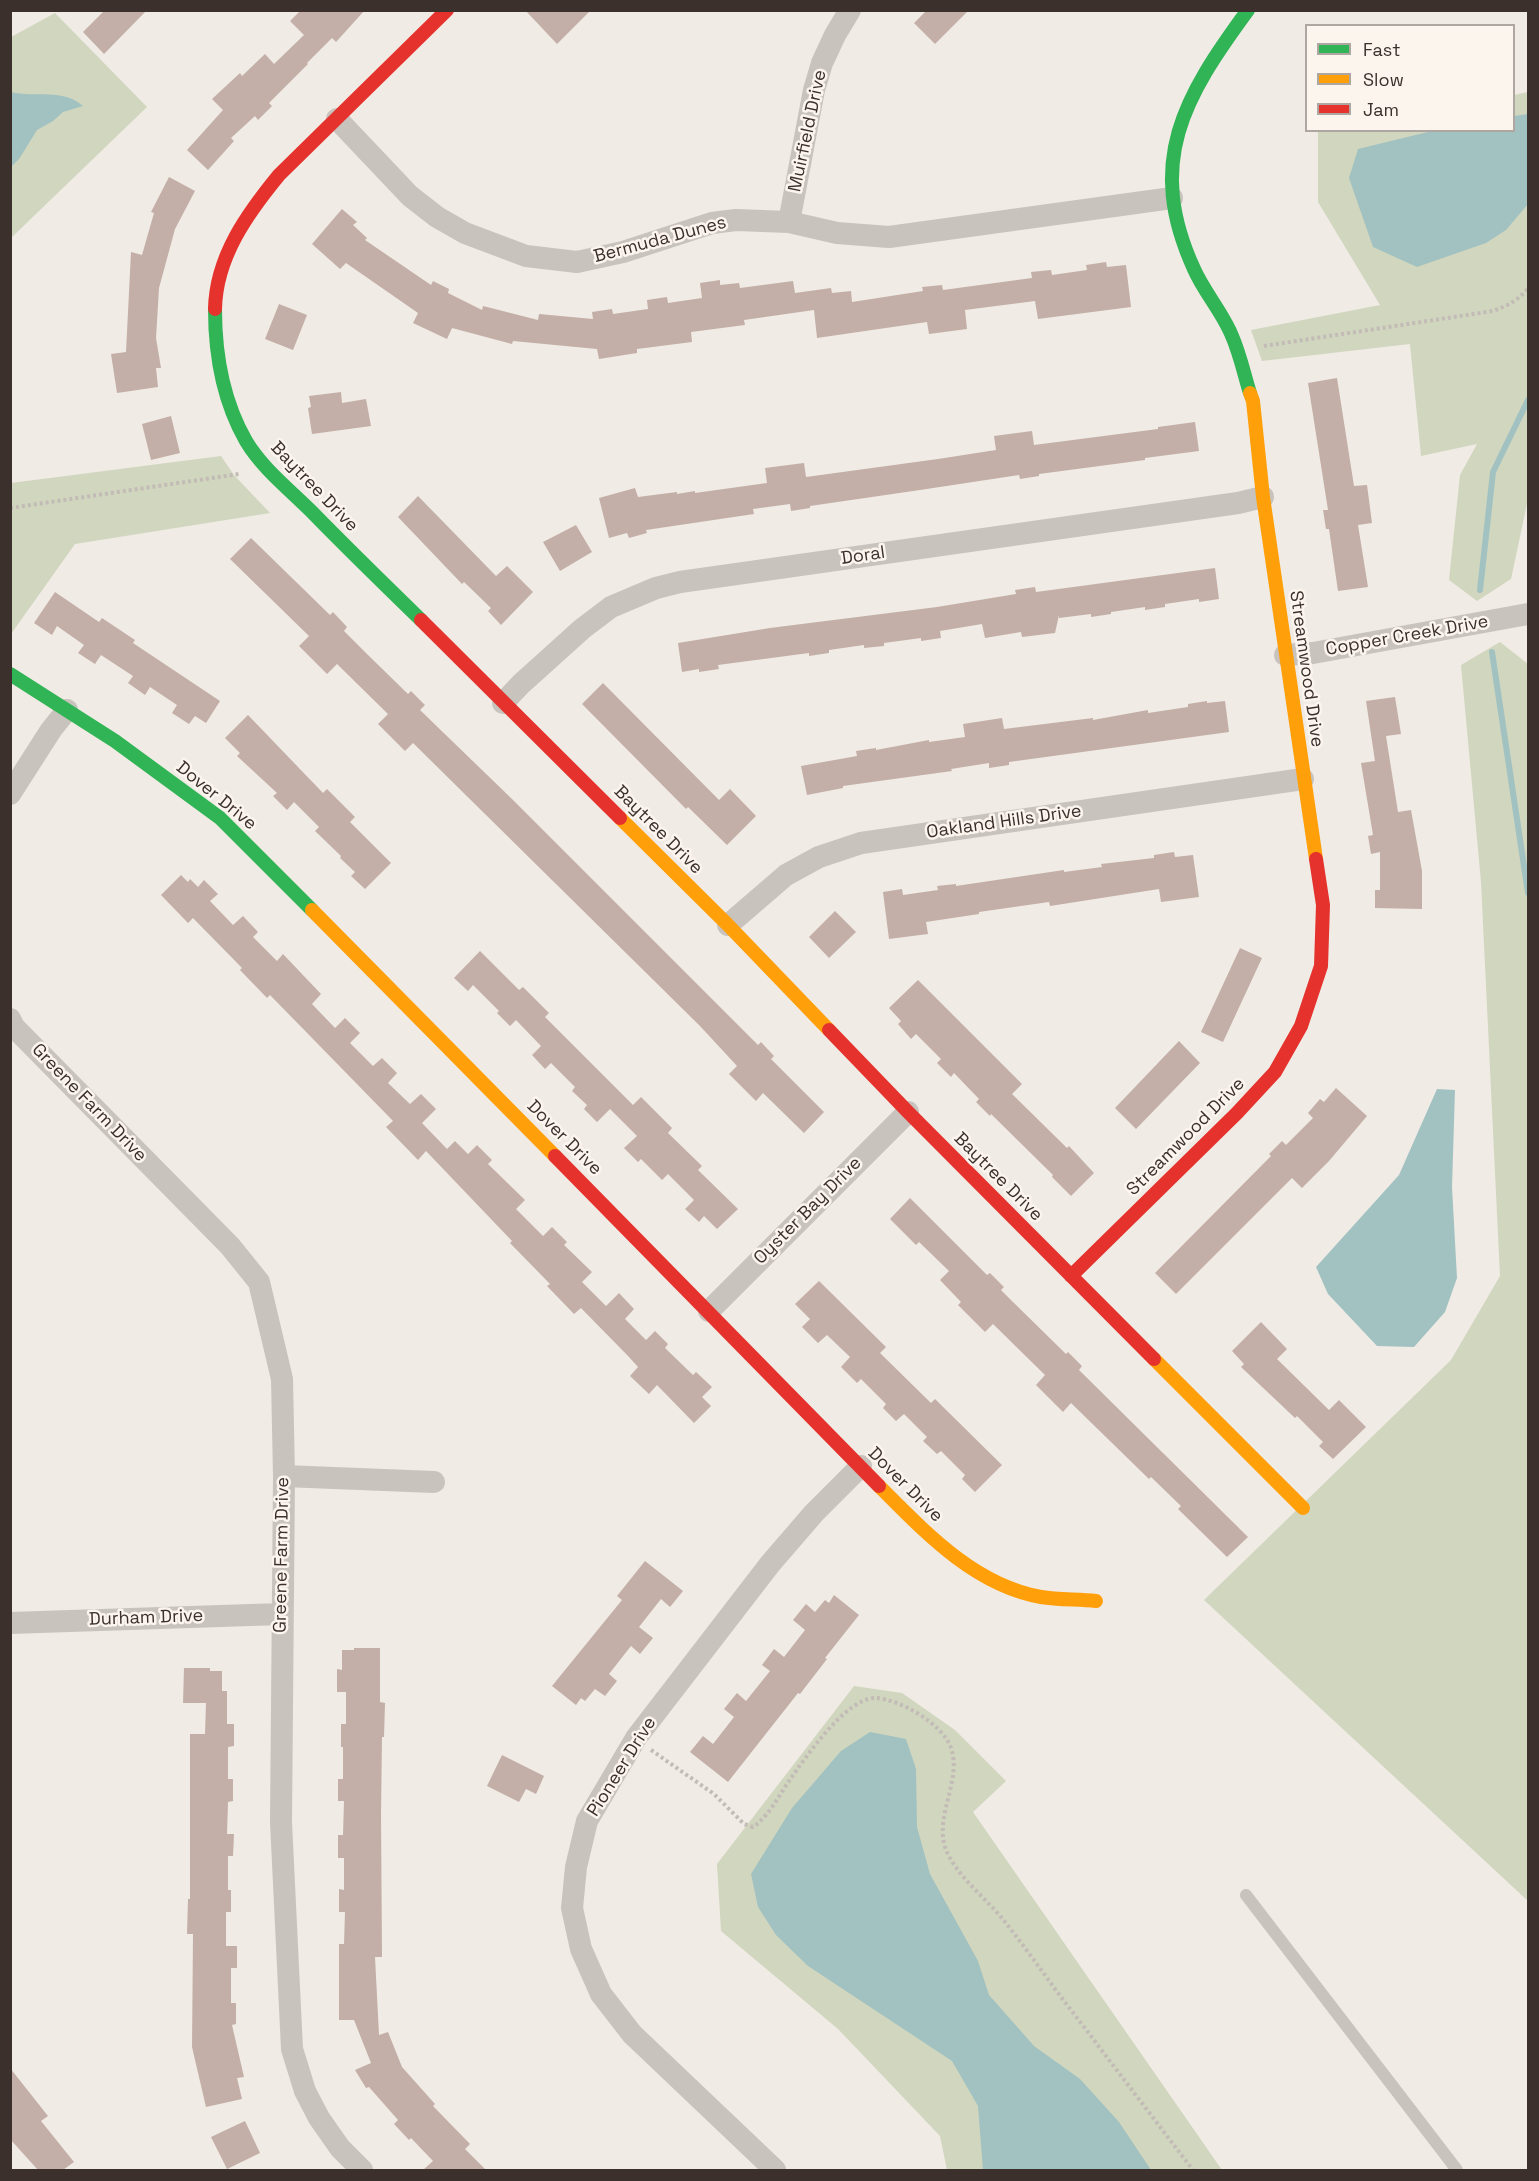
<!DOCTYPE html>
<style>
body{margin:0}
#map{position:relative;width:1539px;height:2181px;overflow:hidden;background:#f0ebe5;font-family:"Space Grotesk",sans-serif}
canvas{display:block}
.frame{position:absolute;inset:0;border:12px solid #3b302b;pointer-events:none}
.legend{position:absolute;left:1305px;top:24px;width:210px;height:108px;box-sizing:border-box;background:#fbf5ee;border:2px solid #aea6a0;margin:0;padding:8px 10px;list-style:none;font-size:18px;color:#3b302b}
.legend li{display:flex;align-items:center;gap:12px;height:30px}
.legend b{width:30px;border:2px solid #aea6a0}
</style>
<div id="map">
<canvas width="1539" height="2181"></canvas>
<div class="frame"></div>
<ul class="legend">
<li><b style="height:8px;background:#30b455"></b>Fast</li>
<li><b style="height:8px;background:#ff9f0a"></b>Slow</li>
<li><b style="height:8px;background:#e5322d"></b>Jam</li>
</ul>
</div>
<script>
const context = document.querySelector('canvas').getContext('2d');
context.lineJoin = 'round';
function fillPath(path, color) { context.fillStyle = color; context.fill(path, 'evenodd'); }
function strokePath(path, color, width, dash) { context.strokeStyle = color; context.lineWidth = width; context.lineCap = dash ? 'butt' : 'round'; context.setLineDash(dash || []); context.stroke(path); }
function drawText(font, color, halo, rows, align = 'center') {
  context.font = font + ' "Space Grotesk",sans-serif'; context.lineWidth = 5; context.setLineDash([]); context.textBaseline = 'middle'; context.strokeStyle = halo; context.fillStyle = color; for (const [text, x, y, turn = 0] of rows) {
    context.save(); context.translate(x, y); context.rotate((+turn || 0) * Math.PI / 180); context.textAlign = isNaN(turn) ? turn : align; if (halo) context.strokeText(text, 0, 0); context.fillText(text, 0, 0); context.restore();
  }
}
const green = new Path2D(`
 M55 13 147 107 11 238V37Z
 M1528 92V499L1511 579 1477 601 1449 580 1460 475 1477 444 1421 456 1410 344 1262 361 1251 330 1380 305 1318 202V131L1514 130V95Z
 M221 456 234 475 270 513 75 544 11 634V483Z
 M1500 642 1528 664V1901L1204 1600 1451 1360 1500 1276 1481 882 1461 665Z
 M854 1686 902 1693 955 1730 1006 1781 973 1812 1222 2170H947L940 2136 838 2029 721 1931 717 1864Z`);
const water = new Path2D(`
 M11 92C35 98 63 88 83 106L63 112 53 121 37 130 19 159 11 167Z
 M1528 114V204L1506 230 1486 243 1417 267 1373 247 1349 178 1358 149 1432 131 1514 130V116Z
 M1437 1089 1455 1090 1452 1187 1457 1278 1445 1312 1414 1347 1377 1346 1328 1294 1316 1267 1399 1175Z
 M870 1732 906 1739 916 1769 917 1827 930 1874 978 1961 989 1995 1034 2046 1080 2079 1119 2122 1151 2170H983L978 2106 952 2061 808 1966 776 1935 758 1907 751 1874 792 1808 841 1751Z`);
const stream = new Path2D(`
 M1480 590 1493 472 1528 400
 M1492 652 1528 893`);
const building = new Path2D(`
 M105 10H147L104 54 83 32Z
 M301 10H365L336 42 332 38 307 63 308 64 269 103 272 106 258 120 255 116 231 138 234 141 208 170 187 150 223 110 212 99 240 73 242 76 265 54 274 64 304 35 290 21Z
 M525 10H591L557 44Z
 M927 10H969L935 44 914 23Z
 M169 177 195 191 175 229 159 288 156 338 161 368H156L158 387 117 393 111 354 126 352 131 252 142 255 154 213 151 212Z
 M342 209 357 222 353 225 367 238 365 240 431 285 433 281 449 289 448 293 482 310 483 306 538 320 539 314 593 319 592 312 612 309 613 314 648 309 647 300 667 297 668 303 702 298 700 283 720 280V285L739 283 740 288 793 281 795 293 831 288 832 293 851 291 852 302 923 291 922 287 942 285 943 290 1032 278 1031 272 1051 270 1052 275 1087 270 1086 265 1106 262 1107 267 1126 265 1131 307 1038 319 1035 301 965 310 967 329 929 334 927 322 817 338 814 310 744 320 745 325 691 332 692 342 637 349V353L599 359 597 349 513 341 512 344 452 328 447 339 413 323 418 313 346 263 340 269 312 244Z
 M279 304 307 315 293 350 265 339Z
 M1337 378 1354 486 1367 485 1372 523 1358 525 1368 587 1338 591 1329 529H1326L1323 510H1328L1308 383Z
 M341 392 342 403 366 399 371 426 312 434 308 408 311 407 309 396Z
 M171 416 180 453 151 460 142 424Z
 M1195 422 1199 451 1145 458V460L1039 474V476L1020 479 1019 475 920 490 810 506V508L791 511 790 504 753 509 754 514 646 530 647 533 629 538 627 533 609 538 599 498 635 488 638 497 677 492V494L695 491V493L767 483 765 468 804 463 806 477 938 459 996 450 994 436 1032 431 1034 445 1158 429V427Z
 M418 496 496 576 507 566 533 592 501 625 488 611 491 608 464 582 462 584 398 517Z
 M576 525 592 552 560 571 543 542Z
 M251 538 330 615 333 612 347 627 344 631 368 655 408 694 411 691 425 705 420 710 512 799 758 1045 761 1042 774 1056 771 1059 824 1112 804 1133 763 1093 756 1101 729 1074 737 1066 700 1026 413 743 405 751 378 724 388 714 337 664 327 674 299 646 309 636 230 559Z
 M1215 568 1219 599 1199 602V599L1165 604V607L1145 610V607L1111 612V614L1091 617V614L1059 618V615L1055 633 1022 637 1021 632 985 638 982 624 940 631 941 638 921 641V638L884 643V646L864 648V645L829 650V653L809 656V653L718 665 719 669 699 672V669L682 672 678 643 770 628 937 607 1016 594 1015 590 1035 587 1036 592Z
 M55 592 99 622 102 618 135 640 133 643 220 701 206 723 195 716 189 724 172 713 177 705 150 687 145 695 128 683 133 676 101 655 95 664 78 653 84 645 57 626 52 635 34 623Z
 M603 683 719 800 730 789 756 816 727 845 688 807 686 809 582 704Z
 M1395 697 1401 734 1386 736 1398 812 1411 810 1422 871V909L1375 908V890H1380V852L1371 854 1368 836 1373 835 1361 763 1375 761 1366 701Z
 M1207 701V703L1225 701 1229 732 1009 762V765L989 768V763L951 769 952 771 843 786V788L807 795 801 766 857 756 856 751 876 748V750L929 740V742L965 737 963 724 1002 718 1004 729 1093 718V720L1148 710V713L1188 707V704Z
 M248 715 323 793 327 789 355 817 350 822 391 863 365 889 351 876 355 872 340 858 341 856 315 831 319 827 294 802 287 810 273 796 277 793 237 756 240 753 225 738Z
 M1174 852 1175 857 1193 855 1199 897 1161 902 1159 889 1050 906 1049 902 979 912V914L926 922 928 934 889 939 883 892 902 889 903 895 938 890 937 886 956 884V886L1064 870V872L1102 867 1101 864 1154 858V855Z
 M181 875 188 882 190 879 198 887 204 880 218 894 210 901 233 925 243 916 258 932 253 937 277 961 283 954 321 994 312 1004 335 1028 345 1018 360 1033 350 1043 373 1066 382 1058 397 1073 388 1083 410 1104 421 1094 436 1109 422 1123 447 1149 455 1141 468 1154 477 1145 492 1160 488 1164 525 1200 516 1209 543 1236 552 1227 567 1242 564 1245 592 1272 582 1282 606 1306 619 1293 634 1309 625 1319 646 1340 655 1331 668 1344 665 1348 693 1375 696 1372 712 1387 702 1397 711 1406 694 1423 657 1385 649 1394 630 1376 638 1367 629 1357 581 1308 574 1314 547 1286 550 1284 510 1243 512 1241 426 1151 418 1160 386 1127 393 1121 356 1083 270 995 267 998 240 970 242 968 193 918 188 923 161 895Z
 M835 911 856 932 829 958 809 937Z
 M1240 948 1262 958 1223 1042 1201 1032Z
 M480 951 519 990 523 987 549 1013 545 1017 633 1105 641 1097 672 1128 668 1133 702 1166 698 1170 738 1209 717 1229 704 1216 699 1222 685 1209 694 1200 668 1174 662 1180 641 1159 638 1162 624 1148 637 1136 610 1109 597 1122 584 1109 587 1105 572 1091 575 1087 551 1063 545 1069 532 1055 541 1046 516 1020 510 1026 497 1013 499 1011 473 985 468 991 454 978Z
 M918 980 1022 1084 1012 1094 1067 1148 1069 1146 1094 1173 1071 1196 1052 1177 1053 1175 991 1114 990 1116 976 1102 979 1099 954 1073 951 1077 937 1063 941 1059 916 1034 911 1039 898 1024 901 1021 889 1008Z
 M1179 1041 1200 1063 1136 1129 1115 1108Z
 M1336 1088 1367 1116 1329 1161 1302 1188 1292 1178 1176 1294 1155 1273 1271 1156 1269 1154 1282 1141 1286 1145 1313 1118 1308 1113 1320 1099 1324 1102Z
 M910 1198 987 1275 990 1273 1004 1287 1001 1290 1014 1303 1066 1354 1068 1352 1082 1366 1079 1370 1248 1537 1227 1557 1178 1509 1181 1506 1151 1477 1149 1479 1071 1403 1063 1412 1036 1385 1045 1375 993 1324 985 1332 958 1305 961 1302 940 1280 949 1271 919 1242 916 1245 890 1219Z
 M819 1281 886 1347 880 1353 931 1403 935 1399 1002 1465 975 1492 962 1479 965 1475 941 1451 937 1454 923 1441 927 1437 904 1414 896 1421 883 1408 886 1404 861 1379 857 1383 841 1367 850 1357 827 1335 818 1343 802 1327 810 1319 795 1304Z
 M1261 1322 1287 1349 1277 1359 1329 1410 1339 1400 1366 1427 1333 1459 1319 1446 1323 1442 1297 1416 1295 1418 1241 1367 1244 1364 1232 1351Z
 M645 1561 683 1591 670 1607 661 1599 639 1627 653 1638 640 1654 631 1646 609 1674 617 1681 605 1696 595 1689 585 1701 581 1698 576 1705 552 1686 622 1600 617 1596Z
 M834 1595 859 1615 825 1658 827 1659 800 1694 798 1693 728 1782 690 1752 703 1736 713 1744 734 1717 724 1709 737 1693 746 1701 770 1671 762 1665 774 1649 784 1657 805 1630 793 1620 806 1604 815 1612 825 1600 829 1603Z
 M354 1648H380V1702L385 1703 384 1737H382L381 1814 382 1957H375L379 2035 388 2032 402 2067 435 2104 433 2106 470 2144 465 2149 486 2170H423L433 2161 411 2138 409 2140 394 2124 398 2120 369 2087 366 2088 355 2070 371 2063 354 2020H339V1944H344L345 1912H339V1889L344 1890V1858H338V1835H343L344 1801H338V1779H343V1747H341V1724H346V1692H337V1669L342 1670V1650H354Z
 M184 1668H210V1671H222V1691H227V1724H234V1746L228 1747V1779H233V1801L228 1802 227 1834H234L233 1856H228V1890H231V1912H226V1946H237V1968H231V2003H236V2024L232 2025 244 2077 237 2078 242 2099 206 2107 192 2047 193 1934H187L188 1899H190V1734H205L206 1703H183Z
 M502 1755 544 1776 536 1794 526 1789 519 1802 487 1786Z
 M10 2068 48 2116 41 2121 74 2162 63 2170H38L10 2139Z
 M245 2121 260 2153 227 2169 211 2137Z`);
const path = new Path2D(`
 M1264 346 1493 311C1507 306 1519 300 1528 288
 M10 508 239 474
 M651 1750 714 1794 744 1824 753 1827C769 1816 778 1797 789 1781 805 1758 846 1698 875 1698 900 1699 943 1724 951 1748 962 1781 935 1814 945 1847 953 1872 984 1897 1001 1917 1023 1944 1043 1973 1064 2001 1107 2057 1150 2114 1193 2170`);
const lane = new Path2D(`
 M1246 1895 1457 2170`);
const street = new Path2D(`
 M337 119 410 196 437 217 465 233 526 256 577 262 623 252 712 223 736 220 789 222 837 233 889 237 1172 198
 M789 222 814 90 822 63 835 35 850 10
 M1285 655 1313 653 1528 614
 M503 703 521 684 582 629 611 607 656 588 680 582 1238 503 1263 497
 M10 794 51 730 67 710
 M728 925 786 875 819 857 861 843 1303 779
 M10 1019 14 1027 230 1246 259 1282 282 1379 284 1476 281 1822 292 2049 305 2091 319 2118 340 2148 362 2170
 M709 1311 908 1112
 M284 1476 434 1482
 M10 1623 281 1614
 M775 2170 632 2034 601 1994 581 1949 572 1908 576 1867 587 1821 636 1738 770 1564 814 1513 861 1466`);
const fast = new Path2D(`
 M1248 10C1184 97 1145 162 1194 269 1204 292 1223 313 1232 336 1240 354 1244 374 1250 393
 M215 309C215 355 223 401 246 441 262 468 289 489 311 511 347 548 384 584 421 620
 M10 674 115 741 220 818 312 910`);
const slow = new Path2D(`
 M1250 393 1253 401 1263 497 1316 859
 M620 818 728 925 829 1030
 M312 910 555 1156
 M1154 1359 1303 1508
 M879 1486C925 1532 974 1585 1041 1597 1059 1600 1078 1599 1096 1601`);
const jam = new Path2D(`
 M215 309C216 257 247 214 279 175L447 10
 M421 620 620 818
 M829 1030 908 1112 1154 1359
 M555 1156 879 1486
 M1071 1276 1237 1113 1275 1072 1301 1026 1321 966 1323 905 1316 859`);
const streetNames = [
 ["Muirfield Drive",808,131,-78],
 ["Bermuda Dunes",660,240,-15],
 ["Baytree Drive",314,487,46],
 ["Doral",863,556,-8],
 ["Copper Creek Drive",1407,636,-10],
 ["Streamwood Drive",1306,669,82],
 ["Dover Drive",216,796,39],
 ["Oakland Hills Drive",1004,822,-8],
 ["Baytree Drive",658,830,45],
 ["Greene Farm Drive",89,1103,46],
 ["Streamwood Drive",1186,1137,-45],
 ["Dover Drive",564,1138,45],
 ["Baytree Drive",998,1177,45],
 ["Oyster Bay Drive",808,1211,-45],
 ["Dover Drive",905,1485,45],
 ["Greene Farm Drive",282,1555,-89],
 ["Durham Drive",146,1618,-2],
 ["Pioneer Drive",622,1767,-58]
];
fillPath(green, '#d1d6bf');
fillPath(water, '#a1c2c1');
strokePath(stream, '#a1c2c1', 6);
fillPath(building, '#c3afa7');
strokePath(path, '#c2bbb6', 4, [3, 3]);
strokePath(lane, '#c9c3be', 12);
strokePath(street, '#c9c3be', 22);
strokePath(fast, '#30b455', 14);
strokePath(slow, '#ff9f0a', 14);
strokePath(jam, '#e5322d', 14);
drawText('18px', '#3b302b', '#fbf5ee', streetNames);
</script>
